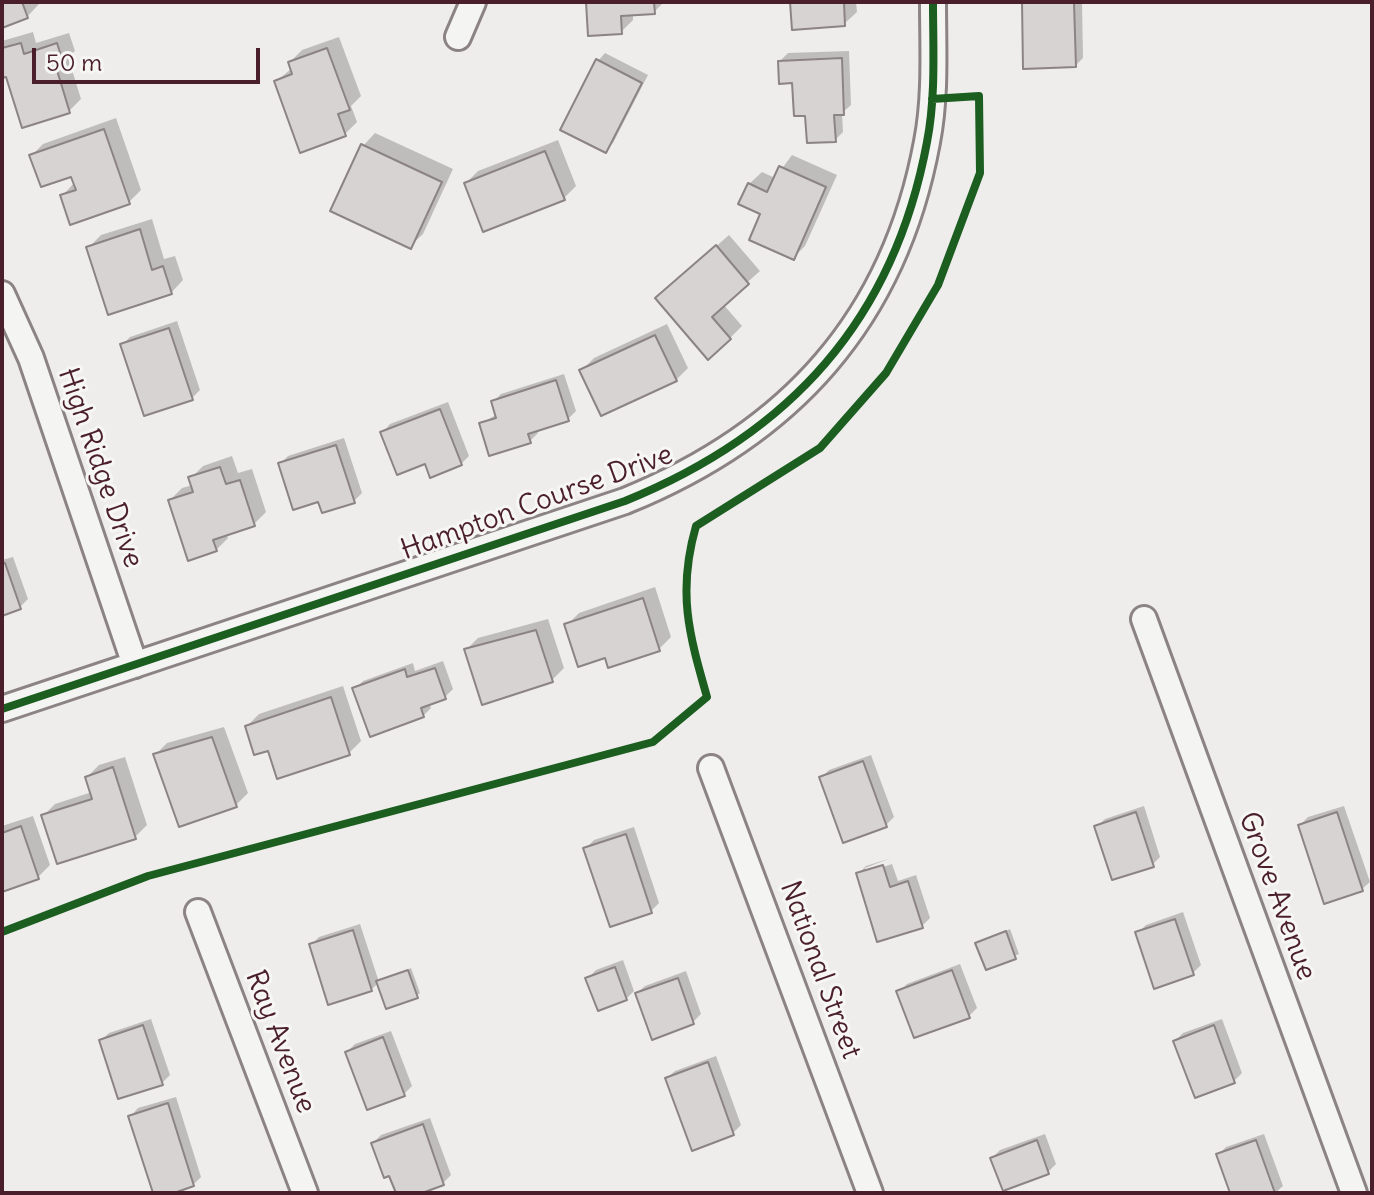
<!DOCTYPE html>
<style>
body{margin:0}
#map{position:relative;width:1374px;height:1195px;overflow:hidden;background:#eeedeb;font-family:Delius,sans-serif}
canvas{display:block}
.frame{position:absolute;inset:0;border:4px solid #4a1f2b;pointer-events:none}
.scale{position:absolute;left:32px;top:48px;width:228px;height:36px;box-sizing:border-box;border:4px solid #4a1f2b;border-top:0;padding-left:10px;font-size:24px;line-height:28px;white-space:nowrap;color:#4a1f2b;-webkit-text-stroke:6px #f6f6f2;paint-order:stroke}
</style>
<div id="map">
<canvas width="1374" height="1195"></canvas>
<div class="frame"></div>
<div class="scale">50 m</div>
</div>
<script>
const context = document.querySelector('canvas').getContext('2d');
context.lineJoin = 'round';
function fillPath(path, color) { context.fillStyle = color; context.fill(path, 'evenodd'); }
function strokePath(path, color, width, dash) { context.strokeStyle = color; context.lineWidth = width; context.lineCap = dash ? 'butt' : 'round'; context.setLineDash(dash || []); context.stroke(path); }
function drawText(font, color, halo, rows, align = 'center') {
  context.font = font + ' Delius,sans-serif'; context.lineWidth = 6; context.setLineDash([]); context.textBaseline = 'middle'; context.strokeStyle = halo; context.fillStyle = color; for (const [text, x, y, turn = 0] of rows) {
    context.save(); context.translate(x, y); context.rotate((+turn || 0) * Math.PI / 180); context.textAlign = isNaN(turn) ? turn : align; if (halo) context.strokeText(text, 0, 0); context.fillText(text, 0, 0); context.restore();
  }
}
const shadow = new Path2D(`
 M2 2H38L39 4 27 17 2 26Z
 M588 2H664L654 12 633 13V20L621 32Z
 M792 2H856L857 12 844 24Z
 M1024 2H1082L1083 58 1075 66Z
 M33 32 36 43 69 33 75 51 68 57 81 99 69 111 7 75 2 76V41Z
 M339 37 361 96 351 106 357 122 345 134 277 81 292 68 290 62 302 50Z
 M849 51 851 105 842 113 843 132 835 140 780 61 788 53Z
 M605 53 648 75 613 143 605 151 598 61Z
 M116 118 141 190 129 202 62 196 75 182 72 174 31 156 43 144Z
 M375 133 453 169 423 234 410 246 363 146Z
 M558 140 576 186 564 198 466 183 478 171Z
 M792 155 837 175 805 246 793 258 749 184 762 172 775 178Z
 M152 219 164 259 175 256 183 280 171 293 88 248 101 235Z
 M729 235 760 271 723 304 742 326 730 338 670 287Z
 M177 321 200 390 192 398 122 345 130 337Z
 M667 324 688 368 676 380 582 370 594 358Z
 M564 374 576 411 568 419 536 429 538 433 530 441 481 424 497 414 493 402 501 394Z
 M448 402 469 456 461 464 426 461 383 432 390 424Z
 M344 438 362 493 354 501 319 500 280 464 288 456Z
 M232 456 238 473 252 469 266 512 254 524 226 533 228 538 216 550 170 500 182 488 193 485 191 478 203 466Z
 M13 557 28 599 20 607 2 613V560Z
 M655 587 671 637 659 649 606 655 567 625 579 613Z
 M548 619 564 668 552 680 466 650 478 638Z
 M443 661 453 689 445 697 429 703 431 708 423 716 355 689 363 681 413 663 415 671Z
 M343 686 361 741 349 753 269 748 247 726 259 714Z
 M224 727 248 793 236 805 155 755 167 743Z
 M871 755 894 817 886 825 821 778 829 770Z
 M125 757 147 825 135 837 43 816 55 804 92 792 87 777 99 765Z
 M1144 806 1160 857 1152 865 1097 826 1105 819Z
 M1344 806 1370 882 1362 889 1300 825 1308 817Z
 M33 816 50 865 38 877 2 890V826Z
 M634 827 659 903 651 911 586 848 594 840Z
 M891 858 865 868V873L892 864 898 881 916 875 930 918 922 926 858 874 866 866Z
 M1183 912 1201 965 1193 973 1138 933 1146 925Z
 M360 924 379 982 411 968 420 993 416 996 379 982 371 990 311 945 319 937Z
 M1010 929 1019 954 987 968 977 943Z
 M623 960 634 991 626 999 588 978 596 970Z
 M960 964 977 1008 969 1016 899 992 907 984Z
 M686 971 701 1014 693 1022 637 993 645 986Z
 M151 1019 170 1075 162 1083 101 1040 109 1033Z
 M1222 1019 1242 1073 1234 1081 1175 1041 1183 1033Z
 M391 1031 412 1086 404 1094 347 1052 355 1044Z
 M716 1056 741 1125 733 1133 667 1078 675 1071Z
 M176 1097 201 1177 193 1185 155 1193 131 1116 138 1108Z
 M430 1118 451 1175 443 1183 416 1193H398L373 1143 381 1135Z
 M1045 1134 1056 1164 1048 1172 992 1158 1000 1150Z
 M1264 1134 1283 1186 1275 1193H1232L1218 1155 1226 1147Z`);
const building = new Path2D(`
 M2 2H22L28 18 2 28Z
 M586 2H654L655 14 621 16 622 34 588 36Z
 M790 2H844L845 26 792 30Z
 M1022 2H1074L1076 67 1023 69Z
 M21 43 24 54 57 43 64 65 56 67 70 113 22 128 6 77 2 78V48Z
 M327 48 350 110 338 114 346 136 300 153 274 81 292 74 288 62Z
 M842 58 844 115H834L836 142 807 143 805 116H794L792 83 779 84 778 61Z
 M596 59 642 83 606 153 560 130Z
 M104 129 130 204 70 225 60 195 76 190 71 177 41 187 29 155Z
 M361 144 442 182 411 249 330 211Z
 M545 151 565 200 483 232 464 183Z
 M779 166 826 187 794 260 749 240 760 214 738 204 748 183 767 192Z
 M140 229 152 270 163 266 172 294 108 315 86 247Z
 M716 245 749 284 712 317 731 339 708 360 655 298Z
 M169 328 193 400 144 416 120 344Z
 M655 335 677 381 601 416 579 370Z
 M556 380 569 421 528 434 531 443 489 456 479 423 496 418 491 401Z
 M440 409 462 465 430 478 425 464 397 475 380 432Z
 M336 445 355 503 322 513 318 502 293 510 278 463Z
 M220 467 226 484 240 480 255 526 213 540 217 551 188 561 168 500 193 492 188 477Z
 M5 563 21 609 2 616V564Z
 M643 598 660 651 608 668 605 658 578 667 564 624Z
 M536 630 553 682 482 705 464 649Z
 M435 668 446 699 421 708 424 717 370 737 352 688 405 669 407 677Z
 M331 697 350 755 277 779 268 751 254 755 245 726Z
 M212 737 237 807 179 827 153 754Z
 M863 761 887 827 843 843 819 777Z
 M113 767 136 839 57 864 41 815 92 799 85 777Z
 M1136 812 1154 867 1112 880 1094 826Z
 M1337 812 1363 891 1324 904 1298 825Z
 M21 826 39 879 2 892V833Z
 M626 834 652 913 610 927 583 848Z
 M883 865 890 887 908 881 923 928 877 942 856 873Z
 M1175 919 1194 975 1154 989 1135 932Z
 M353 930 372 991 328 1005 309 944Z
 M1006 931 1016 959 986 970 975 943Z
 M615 967 627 1000 598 1011 585 978Z
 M408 970 418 998 386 1009 376 981Z
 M952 970 970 1018 914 1038 896 991Z
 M678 978 694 1024 652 1040 635 993Z
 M143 1025 163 1085 118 1099 99 1040Z
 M1214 1025 1235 1083 1195 1098 1173 1041Z
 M383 1037 405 1096 367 1110 345 1052Z
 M708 1062 734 1135 692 1151 665 1078Z
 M168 1103 194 1186 174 1193H153L128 1116Z
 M423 1124 444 1185 422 1193H396L389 1176 384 1178 371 1143Z
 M1037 1140 1049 1174 1003 1191 990 1158Z
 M1256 1140 1275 1193H1230L1216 1154Z`);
const street = new Path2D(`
 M458 37 473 2
 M2 294 31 358 135 665
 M1144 619 1354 1193
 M2 709 625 501C790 434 894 320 927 142 936 96 933 48 933 2
 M711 768 870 1193
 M198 912 305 1193`);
const cycleway = new Path2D(`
 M2 709 625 501C790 434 894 320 927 142 936 96 933 48 933 2
 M2 932 148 876 653 742 707 697C689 634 677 592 696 526L820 448 886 373 938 285 980 173 979 96 932 99`);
const streetNames = [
 ["High Ridge Drive",100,468,71],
 ["Hampton Course Drive",537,503,-20],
 ["Grove Avenue",1277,896,70],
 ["National Street",820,970,70],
 ["Ray Avenue",280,1042,69]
];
fillPath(shadow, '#0003');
fillPath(building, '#d6d3d2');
strokePath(building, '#8c8385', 2);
strokePath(street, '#8c8385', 30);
strokePath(street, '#f4f4f2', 24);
strokePath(cycleway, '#1b5e20', 8);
drawText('28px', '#4a1f2b', '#f6f6f2', streetNames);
</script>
